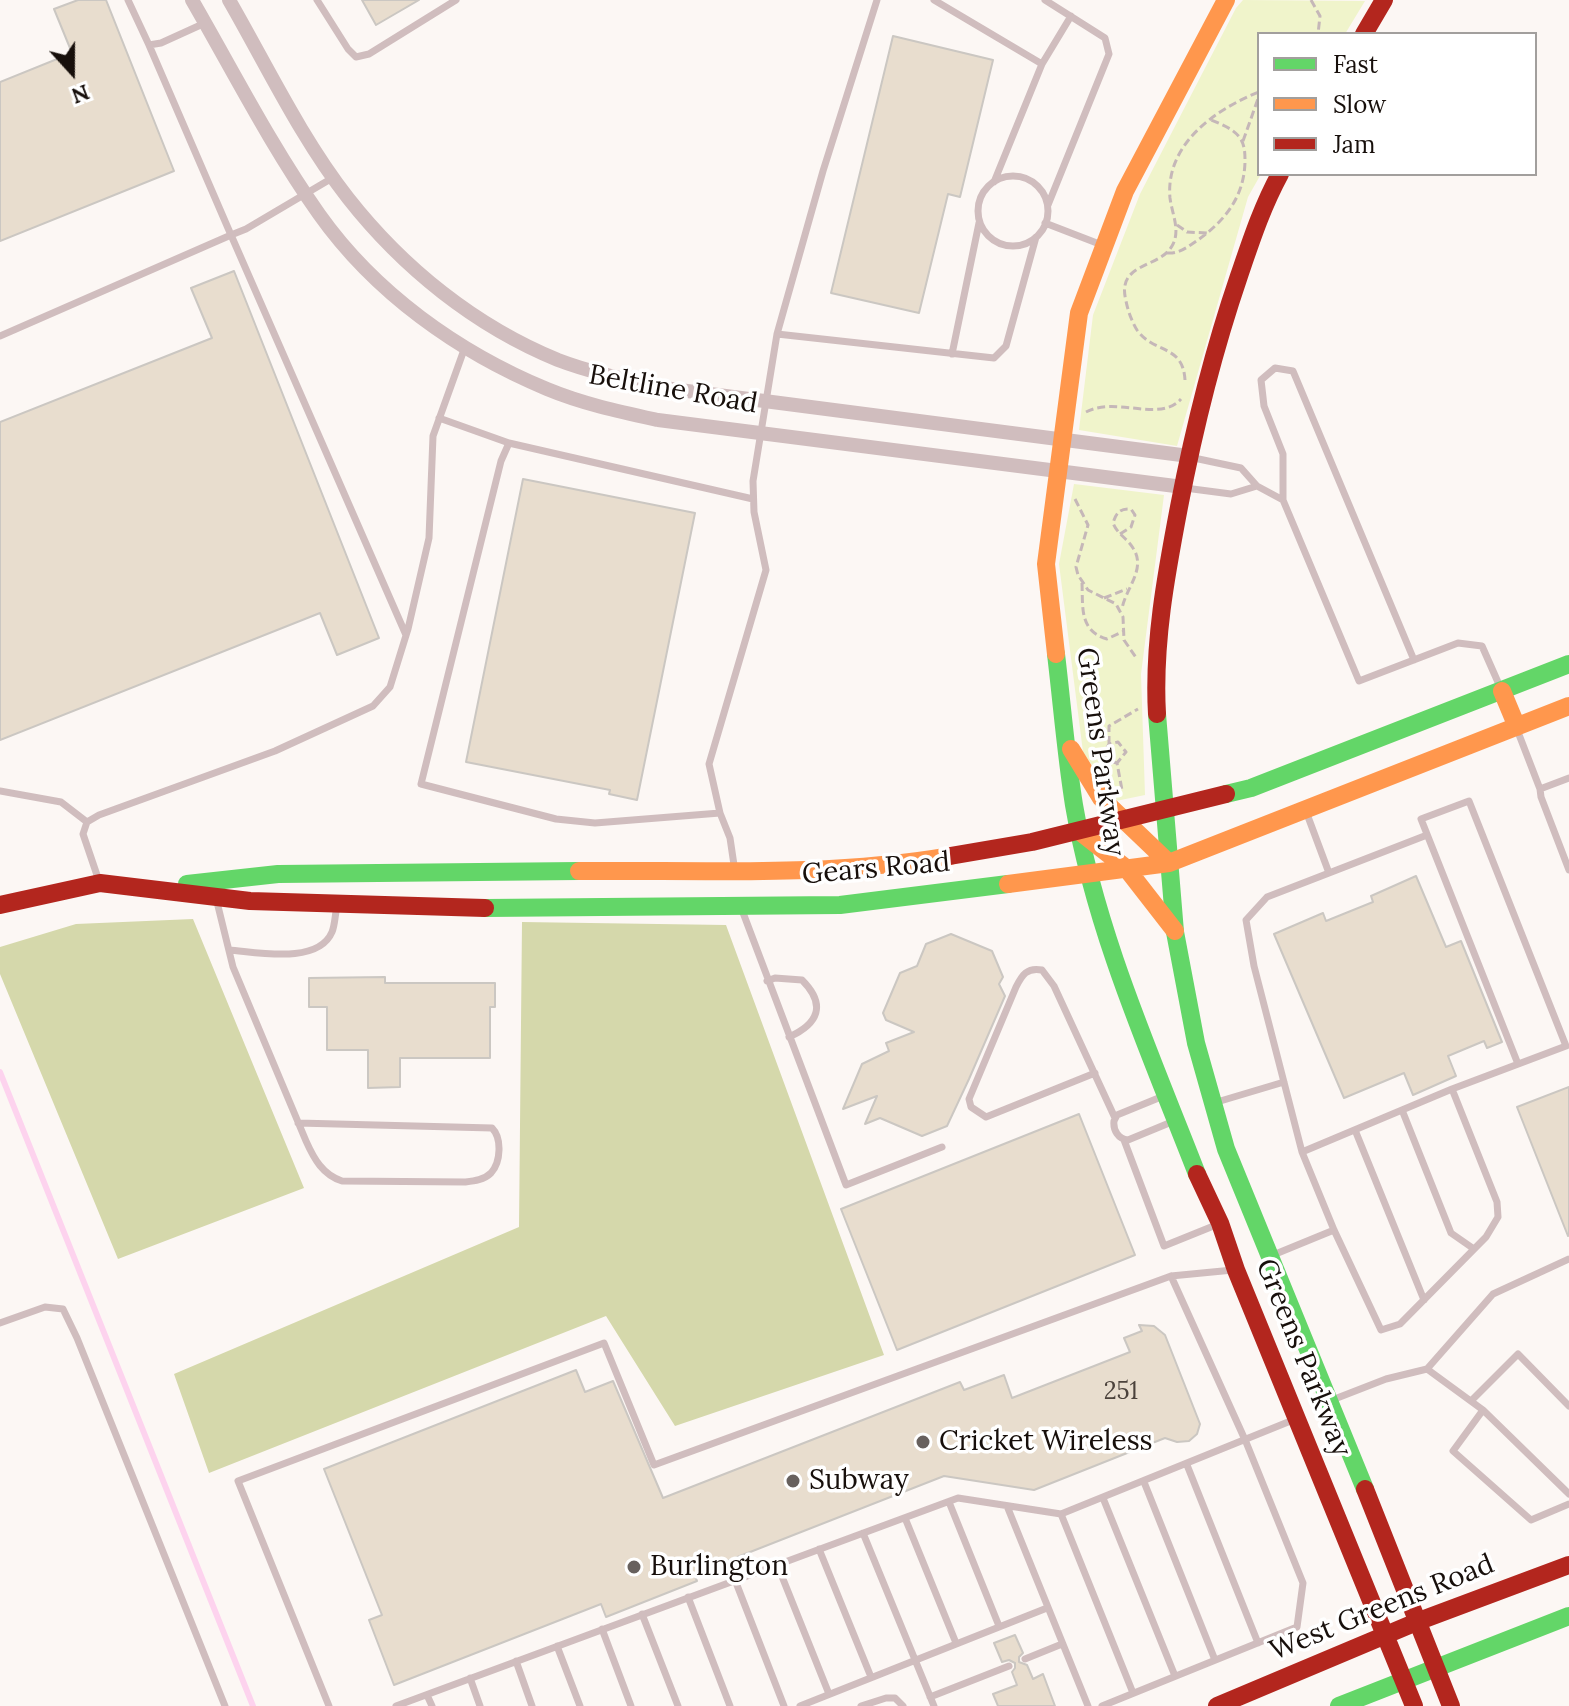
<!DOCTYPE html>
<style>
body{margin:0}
#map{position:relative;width:1569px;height:1706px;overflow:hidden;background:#fcf7f4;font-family:Lora,serif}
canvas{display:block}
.legend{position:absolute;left:1257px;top:32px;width:280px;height:144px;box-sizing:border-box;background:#fff;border:2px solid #a29f9d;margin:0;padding:10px 14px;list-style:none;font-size:24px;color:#170f0b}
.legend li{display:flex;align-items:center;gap:16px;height:40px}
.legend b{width:40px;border:2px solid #a29f9d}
.north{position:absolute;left:32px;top:32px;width:80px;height:80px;-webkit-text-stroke:6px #fff;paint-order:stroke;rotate:159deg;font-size:22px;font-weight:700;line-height:32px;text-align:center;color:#170f0b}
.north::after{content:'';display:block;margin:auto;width:28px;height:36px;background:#170f0b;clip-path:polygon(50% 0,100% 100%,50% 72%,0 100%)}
</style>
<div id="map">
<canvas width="1569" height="1706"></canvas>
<ul class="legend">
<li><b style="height:10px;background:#63d668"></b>Fast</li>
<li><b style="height:10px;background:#ff974d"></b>Slow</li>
<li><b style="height:10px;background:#b3261e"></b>Jam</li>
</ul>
<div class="north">N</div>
</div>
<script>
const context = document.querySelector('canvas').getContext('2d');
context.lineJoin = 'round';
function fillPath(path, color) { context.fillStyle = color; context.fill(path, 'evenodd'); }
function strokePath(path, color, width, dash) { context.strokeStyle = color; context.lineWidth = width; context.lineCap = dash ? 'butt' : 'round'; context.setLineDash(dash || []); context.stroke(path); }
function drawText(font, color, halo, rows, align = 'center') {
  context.font = font + ' Lora,serif'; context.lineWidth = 7; context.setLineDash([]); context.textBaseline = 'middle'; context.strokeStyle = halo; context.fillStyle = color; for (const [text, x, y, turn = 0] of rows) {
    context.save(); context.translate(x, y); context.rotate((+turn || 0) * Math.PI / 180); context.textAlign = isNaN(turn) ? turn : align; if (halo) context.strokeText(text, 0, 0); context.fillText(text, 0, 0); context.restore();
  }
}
const green = new Path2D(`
 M1243 0 1365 1 1345 34H1259V174H1261L1248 197 1177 446 1079 430 1093 315 1140 194 1236 8Z
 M1074 484 1164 495 1141 674 1145 795 1116 801 1083 752 1059 564Z`);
const forest = new Path2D(`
 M193 919 304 1188 118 1259 0 974V947L76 924Z
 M522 922 726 925 884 1355 675 1426 606 1316 209 1473 174 1374 519 1227Z`);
const stream = new Path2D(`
 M0 1072 253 1706`);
const building = new Path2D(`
 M78 0H106L174 171 0 241V82L72 53 54 9Z
 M362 0H419L376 25Z
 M893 36 993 60 960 197 948 194 919 313 831 293Z
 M234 271 379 638 337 655 320 613 0 740V422L212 338 191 288Z
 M523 479 695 513 637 800 609 794 610 790 466 762Z
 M1416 876 1446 947 1461 941 1502 1042 1487 1048 1484 1041 1448 1056 1456 1076 1413 1095 1404 1073 1344 1098 1274 934 1323 913 1326 921 1373 902 1371 896Z
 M951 934 992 951 1003 977 999 984 1005 996 969 1079 947 1126 922 1136 880 1118 865 1124 877 1096 843 1109 862 1064 889 1051 886 1043 914 1032 886 1020 883 1013 900 973 917 966 926 944Z
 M385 977V983H495V1007H490V1058H400V1087L368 1088V1050H327V1007H309V978Z
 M1569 1087V1235L1568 1236 1517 1107Z
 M1079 1114 1135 1255 897 1350 841 1209Z
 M1139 1325 1154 1326 1165 1335 1200 1424 1197 1434 1189 1441 1177 1442 1165 1438 1034 1490 944 1476 694 1574 697 1581 606 1617 601 1604 394 1685 369 1620 382 1615 324 1469 576 1370 585 1392 613 1381 663 1498 960 1382 964 1390 1004 1375 1012 1398 1130 1352 1124 1338 1142 1331Z
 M1015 1635 1023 1653 1019 1657V1662L1027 1665 1033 1679 1043 1674 1055 1706H998L993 1694 1017 1685 1012 1672 1015 1668V1663L1009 1660 1002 1662 994 1643Z`);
const path = new Path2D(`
 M1311 0 1320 16 1318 34
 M1243 141 1259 96
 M1177 225 1187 232 1207 233
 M1167 253C1178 254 1186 248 1195 242 1224 222 1244 198 1245 162 1245 154 1245 145 1240 138 1233 128 1220 124 1209 119
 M1185 380C1183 344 1154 354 1137 330 1132 322 1128 311 1126 301 1116 262 1159 269 1172 246 1181 231 1172 214 1170 198 1165 144 1216 109 1259 92
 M1086 412C1116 396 1160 423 1181 399
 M1075 499 1088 525 1076 567 1078 575 1088 590 1116 604 1123 617 1124 640 1137 659
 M1120 534 1131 527 1135 515 1131 509C1120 508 1116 513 1113 523 1117 534 1127 538 1133 548 1147 569 1125 589 1122 609
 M1082 583C1083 607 1079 631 1107 639L1124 631
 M1104 598 1127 589
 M1109 744V726L1138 709
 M1117 763 1108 761 1103 755 1109 744 1118 742 1126 752 1117 763 1122 790`);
const lane = new Path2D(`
 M128 0 149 45 161 43 205 23
 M317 0 348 49 356 57 369 54 456 0
 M934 0 1042 64
 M1045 0 1105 38 1109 54 1048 205
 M149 45 231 235 246 229 334 177
 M978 211a35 35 0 1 1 70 0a35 35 0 1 1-70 0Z
 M994 182 1042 64 1071 16
 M1045 223 1102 245
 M777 334 994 358 1006 346 1036 237
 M0 336 231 235 406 635
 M952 354 979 223
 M439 418 509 443
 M1194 458 1241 468 1257 486 1283 500 1359 681 1458 643 1482 646 1501 689
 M1185 488 1231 494 1257 486
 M753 499 509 443 501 461 421 784 556 819 595 823 720 813 709 764 766 570 754 512 753 481 777 334 823 171 877 0
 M1283 500V454L1264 406 1261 380 1275 368 1293 371 1414 660
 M1518 732 1540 789
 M1569 778 1540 789 1541 797 1569 870
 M0 791 61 802 87 822
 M720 813 730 838 734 865
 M1329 873 1427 835
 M99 881 83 834 87 822 99 815 275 751 373 706 390 687 408 629 429 538 433 436 465 347
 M216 898 233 967 306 1141C314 1159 323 1175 342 1181L465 1182C474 1181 484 1180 491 1173 501 1162 502 1138 492 1128L298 1123
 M742 910 846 1185 942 1147
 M229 950C257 952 318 965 332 932 335 925 335 914 337 907
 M767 981 775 978 802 980C827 1005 818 1024 789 1037
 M1095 1073 986 1117 971 1107 969 1099 1016 987C1022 975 1027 967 1042 970L1054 986 1115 1118
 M1452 1089 1566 1046 1469 801 1421 819 1518 1064
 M1161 1097 1117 1115 1114 1121C1113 1130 1118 1139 1128 1140L1174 1121
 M1217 1102 1284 1082
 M1402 1110 1451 1233 1474 1249
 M1355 1130 1424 1300
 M1124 1140 1164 1246 1216 1225
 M1302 1152 1452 1089 1497 1202 1498 1217 1486 1237 1400 1324 1381 1330 1334 1230 1302 1152 1254 966 1246 920 1267 897 1329 873 1307 814
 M1273 1255 1334 1230
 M0 1323 45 1307 63 1309 77 1338 225 1706
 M1427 1369 1493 1294 1569 1259
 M1332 1400 1386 1379 1427 1369 1483 1410 1569 1494
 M1471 1401 1518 1354 1569 1406
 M1483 1410 1453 1451 1531 1520 1569 1504
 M1187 1465 1258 1643
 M1144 1482 1215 1660
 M1103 1498 1175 1676
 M949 1502 999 1626
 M1007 1506 1088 1706
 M1061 1514 1133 1693
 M905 1518 956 1643
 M863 1533 934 1706
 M819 1549 871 1677
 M777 1564 829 1694
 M735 1580 784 1706
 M688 1597 730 1706
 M642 1614 678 1706
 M602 1629 631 1706
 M557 1646 580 1706
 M1025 1659 1062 1644
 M516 1661 532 1706
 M470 1678 480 1706
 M427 1695 432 1706
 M930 1697 1009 1666
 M329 1706 238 1481 604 1343 654 1465 1171 1276 1233 1270
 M396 1706 958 1498 1061 1514 1293 1420
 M800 1706 1047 1608
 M861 1706 886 1698H895L903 1706
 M1102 1706 1297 1627 1303 1583 1246 1442 1171 1276`);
const street = new Path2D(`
 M192 0C233 71 271 146 319 214 375 293 458 352 547 389 583 404 621 412 658 420L1183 487
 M229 0C267 66 301 138 348 198 403 268 475 326 558 360 592 373 628 380 664 388L1189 456`);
const fast = new Path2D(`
 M1056 654C1062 704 1066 755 1074 805 1096 933 1150 1053 1197 1174
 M1157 714 1175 932 1196 1043 1226 1149 1365 1489
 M1226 794 1251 788 1569 664
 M187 884 278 874 579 871
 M485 908 840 905 1008 884
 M1339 1706 1569 1616`);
const slow = new Path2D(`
 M1056 654 1046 564 1079 313 1125 191 1226 0
 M1502 691 1517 727
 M1071 749 1101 798 1169 863
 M1079 831 1126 868 1175 931
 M579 871C702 870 828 877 950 856
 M1008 884 1169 863 1569 706`);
const jam = new Path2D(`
 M1364 34 1384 0
 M1157 714C1153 644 1166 575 1179 507 1194 429 1213 352 1239 276 1251 241 1262 207 1280 174
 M950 856 1032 842 1226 794
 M0 905 100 883 250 901 485 908
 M1197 1174 1220 1223 1236 1270 1414 1706
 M1365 1489 1451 1706
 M1217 1706 1419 1621 1569 1565`);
const markers = [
 [923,1442,8,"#67605d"],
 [793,1481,8,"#67605d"],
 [634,1567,8,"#67605d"]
];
const numberNames = [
 ["251",1121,1392]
];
const streetNames = [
 ["Beltline Road",673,390,10],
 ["Greens Parkway",1100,752,82],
 ["Gears Road",876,869,-5],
 ["Greens Parkway",1303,1358,68],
 ["West Greens Road",1382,1608,-22]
];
const poiNames = [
 ["Cricket Wireless",939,1442],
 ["Subway",809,1481],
 ["Burlington",650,1567]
];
fillPath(green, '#f0f4cb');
fillPath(forest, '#d5d8ab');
strokePath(stream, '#fdd3ee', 6);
fillPath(building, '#e8ddce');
strokePath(building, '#cbc7c2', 2);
strokePath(path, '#c5b7b8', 3, [8, 4]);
strokePath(lane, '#d0bdbe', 7);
strokePath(street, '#d0bdbe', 14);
strokePath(fast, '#63d668', 18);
strokePath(slow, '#ff974d', 18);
strokePath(jam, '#b3261e', 18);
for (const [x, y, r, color] of markers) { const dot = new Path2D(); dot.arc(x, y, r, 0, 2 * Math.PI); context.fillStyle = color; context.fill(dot); strokePath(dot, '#fff', 3); }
drawText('24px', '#4b423c', null, numberNames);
drawText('28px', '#170f0b', '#fff', streetNames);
drawText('28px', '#170f0b', '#fff', poiNames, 'left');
</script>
